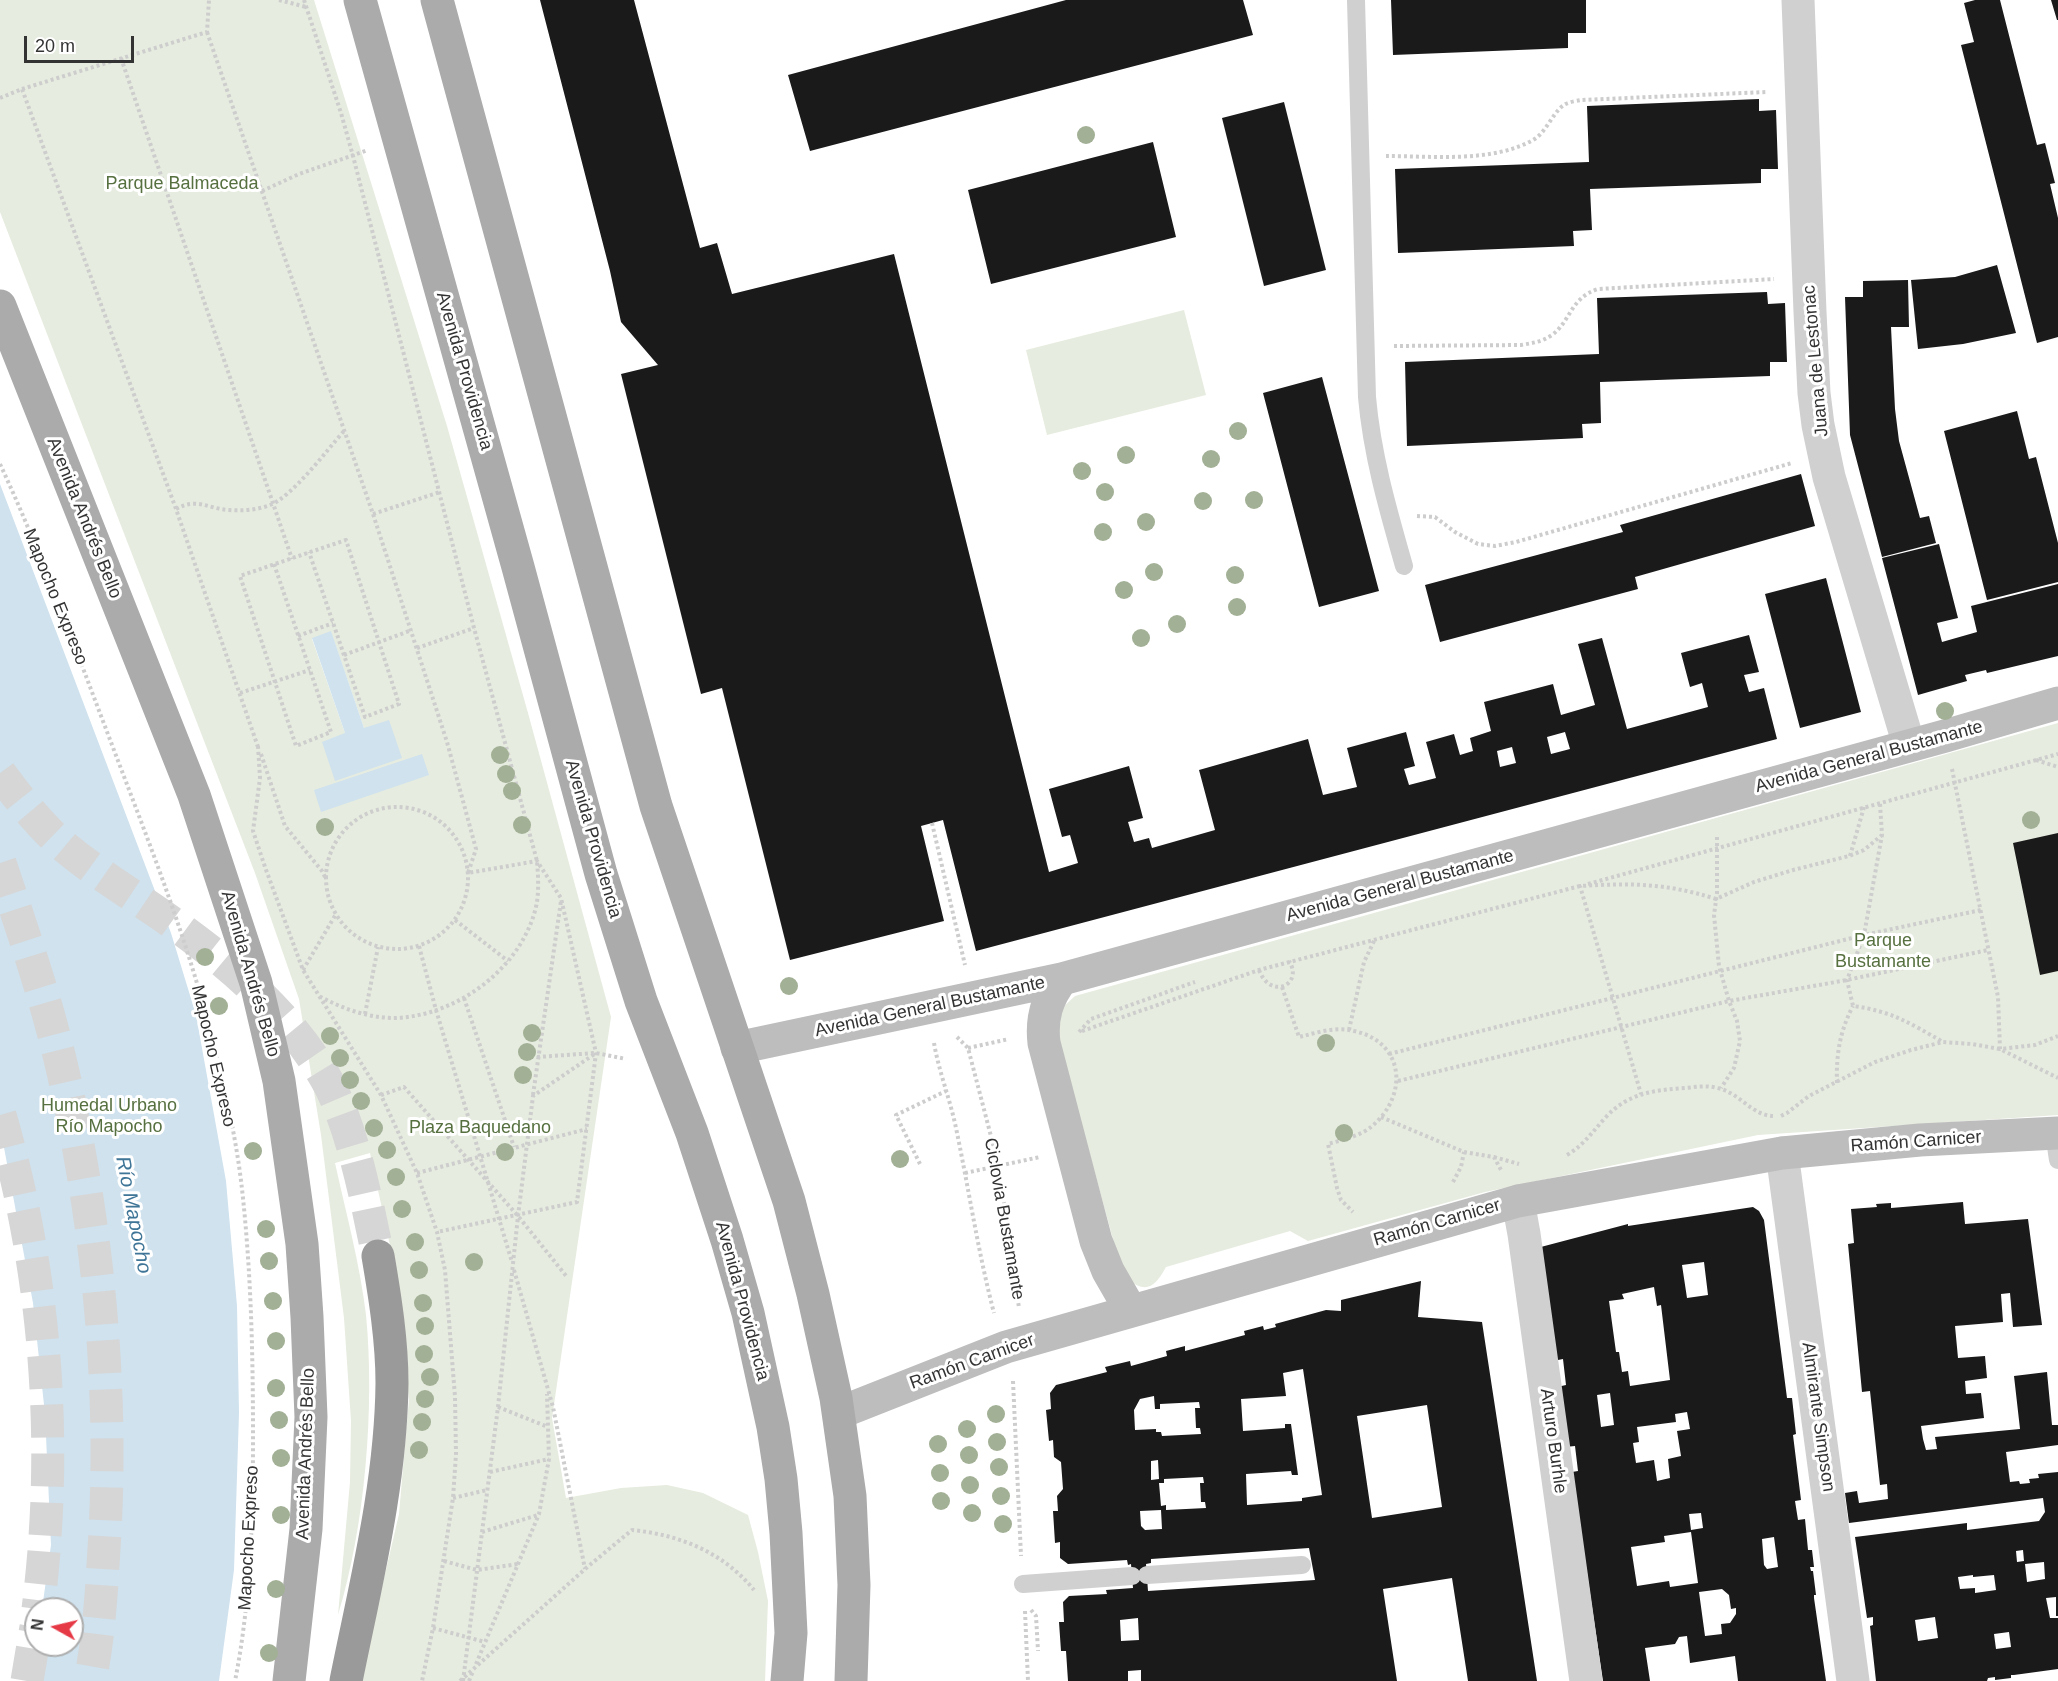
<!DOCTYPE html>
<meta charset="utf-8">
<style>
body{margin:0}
#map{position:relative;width:2058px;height:1681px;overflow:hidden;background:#fff;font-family:Arial,sans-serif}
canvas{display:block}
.north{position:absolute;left:24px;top:1597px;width:60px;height:60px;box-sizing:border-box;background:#fff;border:2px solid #adadad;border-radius:50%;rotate:278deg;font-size:16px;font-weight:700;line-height:24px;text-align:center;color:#333}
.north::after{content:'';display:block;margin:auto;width:21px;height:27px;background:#e63946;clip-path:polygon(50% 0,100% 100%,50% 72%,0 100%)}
.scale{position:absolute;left:24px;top:36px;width:110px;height:27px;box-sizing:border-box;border:3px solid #333;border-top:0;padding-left:8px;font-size:18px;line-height:21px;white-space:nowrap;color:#333;-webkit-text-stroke:4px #fff;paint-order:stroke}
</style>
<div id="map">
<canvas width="2058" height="1681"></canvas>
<div class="north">N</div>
<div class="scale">20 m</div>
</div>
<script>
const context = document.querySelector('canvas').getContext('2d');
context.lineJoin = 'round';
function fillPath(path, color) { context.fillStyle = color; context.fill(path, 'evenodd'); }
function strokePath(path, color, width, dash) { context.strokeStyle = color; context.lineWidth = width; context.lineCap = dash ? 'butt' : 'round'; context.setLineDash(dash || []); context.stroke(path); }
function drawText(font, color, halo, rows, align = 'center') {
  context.font = font + ' Arial,sans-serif'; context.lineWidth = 6; context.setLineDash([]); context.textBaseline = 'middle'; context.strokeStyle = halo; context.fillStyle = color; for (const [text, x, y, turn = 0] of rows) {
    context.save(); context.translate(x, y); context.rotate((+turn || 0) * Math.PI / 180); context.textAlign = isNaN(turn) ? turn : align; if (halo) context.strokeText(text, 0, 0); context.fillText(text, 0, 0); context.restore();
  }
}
const green = new Path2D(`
 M0 0H314L447 426 528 713 611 1017 552 1418 566 1498 621 1488 667 1485 703 1493 748 1515 758 1552 768 1601 765 1681H360L399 1514 409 1399 392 1255 370 1153 335 1163C346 1213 360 1264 366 1315 375 1407 365 1527 338 1615L350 1482 351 1421 344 1318 321 1135 299 999 255 873 0 212ZM331 632 364 728 345 733 312 639Z
 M1184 310 1206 395 1047 435 1026 350Z
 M2058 723V1115L1758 1135 1485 1192 1308 1241 1290 1231 1166 1267C1153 1291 1144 1293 1123 1276L1056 1030 1061 1009 1075 996Z`);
const water = new Path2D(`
 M0 484 171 933 196 1015 226 1181 237 1306 239 1413 234 1570 219 1681H32L37 1645H72V1609H42L51 1545 45 1414 33 1303 0 1126Z
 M331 631 364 728 389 720 402 758 335 781 322 742 345 733 312 638Z
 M422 754 429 775 321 812 314 790Z`);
const building = new Path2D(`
 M540 0H634L700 248 717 243 732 294 894 254 1049 872 1078 863 1070 835 1062 837 1049 789 1129 766 1143 818 1128 822 1134 842 1149 838 1152 848 1215 830 1199 770 1308 739 1323 795 1357 787 1347 748 1406 732 1415 766 1404 769 1409 785 1436 778 1426 742 1454 734 1460 755 1473 751 1470 738 1491 731 1484 702 1553 684 1561 715 1595 705 1578 644 1602 638 1627 729 1708 707 1702 683 1690 687 1681 653 1749 635 1759 672 1744 675 1749 692 1764 688 1777 739 976 951 943 820 921 826 944 921 790 960 722 688 701 694 621 374 658 365 621 322 610 271ZM1565 732 1570 749 1551 754 1547 737ZM1512 747 1516 763 1500 767 1497 751Z
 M1066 0H1243L1253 35 810 151 788 75Z
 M1391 0H1586V33H1568V48L1393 55Z
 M1975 0H2000L2037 145 2045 143 2055 183 2050 184 2058 218V337L2037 343 1961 45 1974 42 1964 3Z
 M2051 0H2058V20H2057Z
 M1759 99V111L1776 110 1778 169H1761V183L1590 189 1592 230 1573 231 1574 246 1398 253 1395 169 1589 162 1587 106Z
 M1284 102 1326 270 1264 286 1222 118Z
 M1153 142 1176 237 991 284 968 190Z
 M1997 265 2016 333 1963 344 1918 349 1911 280 1955 277Z
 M1908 280 1909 327H1891L1895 409 1899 441 1920 518 1929 516 1936 543 1882 557 1850 435 1845 297H1863V281Z
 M1767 292 1768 304 1785 303 1787 362H1770V376L1600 382 1601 423 1582 424 1583 438 1407 446 1405 362 1599 354 1597 298Z
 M1322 377 1379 591 1319 607 1263 393Z
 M2017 411 2029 459 2036 457 2058 543V582L1987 600 1944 431Z
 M1801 474 1815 526 1635 577 1638 589 1440 642 1425 585 1623 532 1620 525Z
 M1939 544 1958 618 1937 623 1942 642 1977 632 1971 606 2058 584V656L1987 673 1986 670 1965 675 1967 681 1918 695 1882 558Z
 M1826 578 1861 712 1800 728 1765 594Z
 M2058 833V971L2040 975 2013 843Z
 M1963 1202 1965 1224 2028 1219 2042 1325 2013 1327 2010 1293 2001 1294 2003 1322 1955 1326 1958 1358 1985 1356 1987 1378 1965 1381 1966 1394 1981 1393 1984 1418 1921 1426 1923 1439 1926 1450 1937 1449 1935 1437 2020 1429 2014 1376 2047 1372 2052 1425H2058V1445L2006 1452 2010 1482 2019 1481 2020 1484 2030 1483 2029 1479 2039 1478 2038 1474 2058 1472V1616H2056V1597L2046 1598 2050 1618H2058V1669L2014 1675H2011V1678L1995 1680V1677L1988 1678 1987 1681H1876L1870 1626 1873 1625V1617L1867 1618 1855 1537 1967 1523V1530L2039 1521 2045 1512 2043 1498 1849 1523 1845 1493 1857 1491 1859 1503 1888 1499 1887 1484 1880 1485 1870 1391 1862 1392 1848 1244 1854 1243 1851 1209 1877 1207 1876 1204 1891 1203V1208ZM2023 1550 2024 1561 2017 1562 2016 1551ZM2044 1562 2045 1579 2027 1582 2025 1564ZM1973 1575V1577L1994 1575 1996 1590 1975 1593V1588L1960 1589 1958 1577ZM1935 1617 1938 1638 1918 1641 1915 1620ZM2009 1632 2011 1647 1996 1649 1994 1634Z
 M1753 1207 1759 1211 1764 1220 1787 1398H1792L1796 1434 1793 1435 1801 1500 1795 1501 1798 1520 1805 1519 1808 1550H1812L1814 1567H1810L1811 1571H1813L1816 1595H1814V1598L1826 1681H1738L1735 1656 1690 1663 1687 1636 1679 1637 1675 1644 1645 1648 1650 1681H1603L1572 1472 1578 1471 1575 1446 1565 1447 1557 1387 1566 1385 1563 1359 1553 1361 1537 1248 1628 1224V1226ZM1704 1262 1708 1295 1687 1298 1682 1265ZM1654 1287 1657 1306 1661 1305 1670 1380 1630 1386 1628 1371 1622 1372 1619 1352H1616L1609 1301 1624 1299 1622 1294ZM1610 1393 1614 1425 1601 1427 1597 1395ZM1687 1412 1690 1429 1677 1431 1681 1456 1668 1459 1670 1478 1657 1481 1654 1460 1636 1463 1633 1443 1639 1442 1637 1427 1676 1422 1675 1414ZM1701 1513 1703 1528 1691 1530 1689 1514ZM1691 1532 1698 1583 1670 1587 1669 1581 1637 1586 1631 1547 1665 1542 1664 1536ZM1774 1537 1778 1567 1767 1569 1764 1565 1762 1539ZM1722 1589 1729 1595 1731 1609 1736 1608V1614L1730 1623 1721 1624 1722 1634 1705 1636 1699 1592Z
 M1421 1281 1418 1317 1482 1322 1537 1681H1468L1452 1578 1383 1589 1397 1681H1141V1670L1128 1671V1681H1068L1066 1651H1061L1059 1622H1064L1063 1602 1069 1596 1107 1594 1106 1590 1133 1588 1131 1564 1128 1565 1127 1560 1068 1564 1060 1558V1542L1055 1543 1053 1511H1058L1057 1496 1063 1489 1061 1462 1054 1457 1053 1440 1049 1441 1046 1410 1051 1409 1050 1393 1056 1385 1107 1372 1105 1367 1130 1361 1131 1366 1167 1356 1166 1351 1185 1346V1351L1245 1335 1244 1331 1263 1326 1264 1330 1276 1327 1275 1324 1326 1310 1341 1311V1300ZM1303 1369 1322 1495 1302 1498V1501L1247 1505 1246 1474 1291 1471 1292 1475H1298L1291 1424H1285V1428L1243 1431 1241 1399 1286 1396 1283 1373ZM1154 1396 1155 1409H1160V1404L1199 1402 1200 1408H1195L1196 1428H1200L1201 1434 1162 1436 1161 1432H1156V1429L1135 1430 1134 1410 1140 1399ZM1427 1405 1442 1507 1372 1518 1357 1416ZM1158 1460 1159 1479 1151 1480V1461ZM1203 1477 1204 1483H1200L1201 1502H1205L1206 1508 1166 1510V1505L1161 1506 1159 1483H1164V1479ZM1161 1510 1162 1529 1145 1530 1141 1526 1140 1511ZM1309 1548 1315 1580 1148 1591 1146 1564 1151 1563V1559ZM1138 1618 1139 1640 1121 1641 1120 1620Z`);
const motorwayTunnel = new Path2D(`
 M0 773C20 800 41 827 66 848 100 876 138 898 174 924 234 967 295 1020 330 1086 354 1134 367 1203 378 1256
 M0 863C23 932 47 1001 63 1072 97 1222 113 1378 105 1532 102 1581 100 1632 90 1681
 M0 1115C46 1274 59 1444 38 1609
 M27 1681 36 1627`);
const path = new Path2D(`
 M279 0 306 7
 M304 0 341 113 353 156 474 628 537 861C538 874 539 888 537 902 525 966 458 1016 395 1018 367 1018 341 1008 317 995
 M207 32 373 514 447 742 476 849 468 873 537 861 561 898 596 1053 577 1202 437 1232
 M121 58 292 559
 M22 89 207 32 209 0
 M0 98 22 89 176 509 258 747
 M1386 156C1432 156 1492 163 1533 140 1547 132 1552 113 1564 105 1568 102 1576 101 1581 100L1767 92
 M262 191 299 174 368 150
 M1394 346 1521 345C1532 343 1542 342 1552 335 1571 321 1570 298 1598 289L1774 279
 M0 464C40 550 72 640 106 729 139 817 175 906 201 997 218 1057 235 1127 242 1189 251 1270 253 1353 253 1435 253 1517 251 1600 235 1681
 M176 509C197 497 208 509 229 510 243 511 257 510 270 505 292 497 327 450 344 431
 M373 514 440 492
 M1417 516 1435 517 1455 532 1478 544 1495 546 1516 542 1792 463
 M274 564 331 732 296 746 240 576C275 564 310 552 346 540L399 704 365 717 309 552
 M298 636 333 623
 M417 648 474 628
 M344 655 412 630
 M240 693 310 670
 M258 746 260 778 253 831 265 867 303 970 381 1095 417 1173 437 1232 445 1270 455 1397 456 1454 453 1498 433 1628 422 1681
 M261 754 285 826 322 871 326 879
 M2036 760 2058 767
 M1952 769 1998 997 2000 1049 2035 1045 2058 1036
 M1880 804 1882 835 1864 935 1847 980 1853 1006C1891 1011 1910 1023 1943 1042
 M326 878a71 71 0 1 1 142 0a71 71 0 1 1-142 0Z
 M932 823 965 965
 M1717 837V893L1714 915 1719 966 1729 1001 1737 1021 1740 1041 1734 1068 1721 1088
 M1850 856 1864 807
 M1588 884 2058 754
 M1581 886H1580L1641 1094
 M455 920 508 961
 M419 946 436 1010 512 1262
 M303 970 336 914
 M1259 970C1271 1001 1304 984 1289 961
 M1282 987 1299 1037C1316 1033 1335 1026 1354 1031 1405 1042 1409 1096 1371 1127 1360 1136 1342 1140 1328 1144L1337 1188 1341 1200 1353 1212
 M464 998 514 1147
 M365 1014 378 947
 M1349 1030 1364 962 1375 939
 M1082 1031 1259 970 1580 886C1631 883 1666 883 1716 899L1754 882 1793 870 1849 856 1864 850 1882 835
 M1079 1032 1091 1019 1195 982
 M957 1037 968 1048 999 1167 1019 1308
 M934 1043C939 1072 950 1099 956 1128 969 1190 978 1252 994 1313
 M968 1048 1009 1039
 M1389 1054 1864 935 1981 910
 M537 1057 595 1053
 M1398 1081 1729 1001 1847 980 1988 950
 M1837 1083C1836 1054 1840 1031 1853 1006
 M381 1095 404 1087 518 1216 567 1277
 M533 1095 561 901
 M1781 1116 1787 1113 1809 1096 1875 1062 1911 1050 1943 1042 1972 1044 2000 1049 2058 1078
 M1381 1117 1464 1152 1494 1157 1501 1170
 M1567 1155C1584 1145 1593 1131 1606 1117 1628 1093 1655 1090 1685 1088 1696 1087 1707 1085 1717 1088 1739 1092 1751 1115 1773 1116
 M1494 1157 1519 1164
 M920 1164 896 1115 946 1091
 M417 1173 587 1129
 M965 1173 1040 1157
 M1453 1182 1461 1167 1464 1152
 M514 1270 553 1407 585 1569
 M1013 1381 1021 1556
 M498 1407 548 1427
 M490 1472 549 1459
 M453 1498 487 1490
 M482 1532 538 1515
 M444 1561 477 1570 518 1564
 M1031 1610 1036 1616 1038 1651
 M1025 1611 1028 1681
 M433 1628 485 1642
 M476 1664 539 1514 549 1459 547 1394
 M460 1681 585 1569 632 1530C680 1535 723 1552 754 1590
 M463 1681 498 1407 518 1216 533 1096 596 1053 626 1059
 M469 1681 473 1671`);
const service = new Path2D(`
 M1356 0 1367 397C1372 455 1388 510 1404 566
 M2054 1133 2058 1160
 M1147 1575 1302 1565
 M1023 1584 1132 1576`);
const minor = new Path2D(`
 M1798 0 1810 312 1814 393 1818 425 1829 477 1909 745
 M1782 1153 1853 1681
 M1518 1201 1524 1234 1586 1681`);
const secondary = new Path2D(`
 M1062 979C1047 998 1041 1018 1044 1043L1096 1241 1108 1271 1131 1311
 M737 1048 1062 979 1945 736 2058 703
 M839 1413 1006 1347 1518 1201 1782 1153 1920 1140 2058 1133`);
const primary = new Path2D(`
 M360 0 518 567 601 874 641 1001 692 1133 727 1240 748 1313 773 1427 781 1479 786 1533 791 1633 787 1681
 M437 0 656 806 789 1201 813 1294 836 1398 850 1496 854 1585 851 1681
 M0 306 194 795 256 983 279 1081 302 1244 307 1317 311 1417 306 1529 289 1681`);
const motorway = new Path2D(`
 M346 1681C366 1582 391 1484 392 1383 392 1341 385 1297 378 1256`);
const trees = [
 [1086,135],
 [1238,431],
 [1126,455],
 [1211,459],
 [1082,471],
 [1105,492],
 [1254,500],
 [1203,501],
 [1146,522],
 [1103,532],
 [1154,572],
 [1235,575],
 [1124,590],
 [1237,607],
 [1177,624],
 [1141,638],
 [1945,711],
 [500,755],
 [506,774],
 [512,791],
 [2031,820],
 [522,825],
 [325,827],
 [205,957],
 [789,986],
 [219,1006],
 [532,1033],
 [330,1036],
 [1326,1043],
 [527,1052],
 [340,1058],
 [523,1075],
 [350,1080],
 [361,1101],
 [374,1128],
 [1344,1133],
 [387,1150],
 [253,1151],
 [505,1152],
 [900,1159],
 [396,1177],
 [402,1209],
 [266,1229],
 [415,1242],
 [269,1261],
 [474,1262],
 [419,1270],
 [273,1301],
 [423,1303],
 [425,1326],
 [276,1341],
 [424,1354],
 [430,1377],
 [276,1388],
 [425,1399],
 [996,1414],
 [279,1420],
 [422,1422],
 [967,1429],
 [997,1442],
 [938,1444],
 [419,1450],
 [969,1455],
 [281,1458],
 [999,1467],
 [940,1473],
 [970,1485],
 [1001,1496],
 [941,1501],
 [972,1513],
 [281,1515],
 [1003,1524],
 [276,1589],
 [269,1653]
];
const parkNames = [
 ["Parque Balmaceda",182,184],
 ["Parque",1883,941],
 ["Bustamante",1883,962],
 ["Humedal Urbano",109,1106],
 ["Río Mapocho",109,1127],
 ["Plaza Baquedano",480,1128]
];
const streetNames = [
 ["Juana de Lestonac",1816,361,-95],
 ["Avenida Providencia",464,371,74],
 ["Avenida Andrés Bello",84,518,68],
 ["Mapocho Expreso",55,597,68],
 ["Avenida General Bustamante",1869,757,-15],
 ["Avenida Providencia",593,839,74],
 ["Avenida General Bustamante",1400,886,-15],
 ["Avenida Andrés Bello",250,974,74],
 ["Avenida General Bustamante",930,1007,-12],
 ["Mapocho Expreso",213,1056,77],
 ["Ramón Carnicer",1916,1142,-4],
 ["Ciclovia Bustamante",1004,1219,80],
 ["Ramón Carnicer",1437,1223,-16],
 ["Avenida Providencia",742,1301,75],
 ["Ramón Carnicer",972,1362,-20],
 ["Almirante Simpson",1818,1417,82],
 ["Arturo Burhle",1553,1441,82],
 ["Avenida Andrés Bello",306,1454,-88],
 ["Mapocho Expreso",249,1538,-87]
];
const waterNames = [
 ["Río Mapocho",133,1215,79]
];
fillPath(green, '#e6ecdf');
fillPath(water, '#cfe2ee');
fillPath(building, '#1a1a1a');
strokePath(motorwayTunnel, '#d6d6d6', 33, [33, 16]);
strokePath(path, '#cdcdcd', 4, [3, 3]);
strokePath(service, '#d0d0d0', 18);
strokePath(minor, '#d0d0d0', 33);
strokePath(secondary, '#bdbdbd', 33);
strokePath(primary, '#ababab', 33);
strokePath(motorway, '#9a9a9a', 33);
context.fillStyle = '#a2b095';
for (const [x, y] of trees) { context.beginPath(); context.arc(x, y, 9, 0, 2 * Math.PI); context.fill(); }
drawText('18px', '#56703f', '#fff', parkNames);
drawText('18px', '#333', '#fff', streetNames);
drawText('italic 20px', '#3f7597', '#fff', waterNames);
</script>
